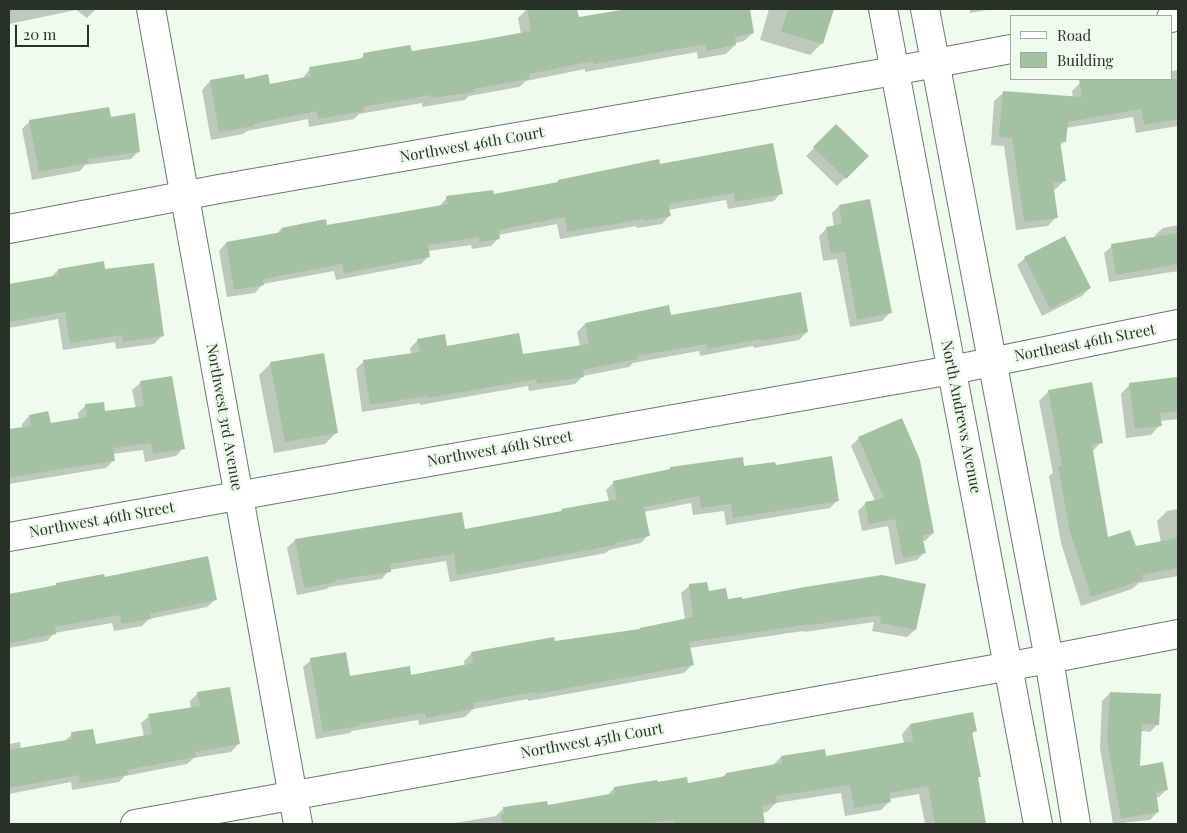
<!DOCTYPE html>
<style>
body{margin:0}
#map{position:relative;width:1187px;height:833px;overflow:hidden;background:#eefced;font-family:"Playfair Display",serif}
canvas{display:block}
.frame{position:absolute;inset:0;border:10px solid #2a2f29;pointer-events:none}
.legend{position:absolute;left:1010px;top:15px;width:162px;height:65px;box-sizing:border-box;background:#eefced;border:1px solid #a0aa9f;margin:0;padding:6px 9px;list-style:none;font-size:15px;color:#2a2f29}
.legend li{display:flex;align-items:center;gap:10px;height:25px}
.legend b{width:25px;border:1px solid #a0aa9f}
.scale{position:absolute;left:15px;top:25px;width:74px;height:22px;box-sizing:border-box;border:2px solid #2a2f29;border-top:0;padding-left:6px;font-size:15px;line-height:18px;white-space:nowrap;color:#2a2f29;-webkit-text-stroke:4px #eefced;paint-order:stroke}
</style>
<div id="map">
<canvas width="1187" height="833"></canvas>
<div class="frame"></div>
<ul class="legend">
<li><b style="height:6px;background:#fff"></b>Road</li>
<li><b style="height:14px;background:#a4c1a1"></b>Building</li>
</ul>
<div class="scale">20 m</div>
</div>
<script>
const context = document.querySelector('canvas').getContext('2d');
context.lineJoin = 'round';
function fillPath(path, color) { context.fillStyle = color; context.fill(path, 'evenodd'); }
function strokePath(path, color, width, dash) { context.strokeStyle = color; context.lineWidth = width; context.lineCap = dash ? 'butt' : 'round'; context.setLineDash(dash || []); context.stroke(path); }
function drawText(font, color, halo, rows, align = 'center') {
  context.font = font + ' "Playfair Display",serif'; context.lineWidth = 5; context.setLineDash([]); context.textBaseline = 'middle'; context.strokeStyle = halo; context.fillStyle = color; for (const [text, x, y, turn = 0] of rows) {
    context.save(); context.translate(x, y); context.rotate((+turn || 0) * Math.PI / 180); context.textAlign = isNaN(turn) ? turn : align; if (halo) context.strokeText(text, 0, 0); context.fillText(text, 0, 0); context.restore();
  }
}
const shadow = new Path2D(`
 M9 9H96L87 18 76 10 9 24Z
 M527 9H576L578 19 632 9H749L753 33 744 41 735 43V45L726 54 698 59 697 52 585 72V69L526 81 519 87 469 96 465 100 422 107V103L359 114 354 119 309 127 308 119 247 131 243 134 211 140 202 90 210 81 244 80 269 85 302 79 310 69 359 60 364 55 411 52 521 34 518 18Z
 M769 9H832L822 43 810 55 760 40Z
 M970 9H992L970 13Z
 M1178 70V126L1136 133 1133 117 1066 128 1065 141 1059 147 1064 181 1056 189 1053 190 1056 217 1048 226 1016 230 1004 146 991 145 994 101 1003 93 1073 98 1072 91 1080 83 1103 79H1171V71Z
 M110 118 139 151 131 159 85 165 80 171 32 180 22 129 30 121Z
 M836 126 867 156 837 186 806 156Z
 M659 166 781 193 774 201 728 209 726 200 668 210 669 216 662 224 637 228 636 226 560 239 557 224 498 235 499 238 491 246 472 249 471 245 428 251 429 256 421 264 336 280 334 271 263 284 255 293 227 297 219 251 226 243 276 235 281 229 326 227 439 207 447 197 493 195 556 184 558 181Z
 M839 206 890 313 882 321 850 327 837 259 823 261 819 236 827 228 834 227 832 213Z
 M1178 225V271L1109 282 1104 253 1112 246 1155 238V235L1163 228Z
 M1025 258 1090 288 1082 296 1042 316 1017 265Z
 M58 270 104 271 162 336 154 344 116 349 115 342 63 350 58 319 9 328V285L51 277Z
 M668 307 670 316 807 332 799 340 754 348 753 346 700 356 699 351 633 363 629 367 583 376 575 384 529 391 528 386 420 405V403L362 412 356 369 364 361 411 354 410 348 418 340 446 347 522 356 580 346 577 332 585 324Z
 M271 363 337 432 325 444 274 453 259 375Z
 M171 377 183 448 176 456 145 462 143 450 113 454 114 460 106 468 9 484V431L22 429V424L29 416 50 425 79 420 78 413 86 405 104 413 136 409 132 390 140 383Z
 M1178 379V419L1160 421V425L1151 435 1126 438 1121 394 1130 384Z
 M1049 391 1101 442 1092 452 1107 539 1135 548 1161 543 1157 521 1167 511 1178 509V576L1139 583 1132 589 1081 606 1061 543 1049 476 1053 473 1039 401Z
 M859 438 933 533 925 541H922L924 553 917 560 895 565 888 526 862 531 858 511 866 503 875 501 851 446Z
 M775 467 838 500 830 508 726 525 724 511 693 515 691 503 644 512 648 535 641 543 609 550 606 553 450 582 446 561 389 570 382 579 329 587 327 589 297 595 287 548 295 540 461 513 464 531 559 513 562 510 609 501 606 490 614 482 668 471 670 468Z
 M882 576 915 630 907 637 872 631 874 622 804 632 803 631 689 648 692 665 684 673 528 701V699L473 709 465 717 419 725 418 720 352 731 350 733 316 739 303 667 311 660 349 678 410 676 465 666 464 661 472 653 638 631 685 620 681 593 689 586 706 583 708 592 727 600H741Z
 M104 578 215 600 207 607 149 619 142 626 114 631 112 623 54 633 47 641 9 648V595L54 587 57 584Z
 M198 693 238 744 231 752 194 758 187 764 125 776 119 782 72 790 71 782 9 794V744L20 742 21 749 64 742 72 734 95 746 144 737 141 723 149 716 191 708 190 701Z
 M1110 693 1158 724 1150 732 1141 731 1139 767 1166 790 1159 797 1156 798 1158 812 1150 820 1113 824 1100 748 1102 701Z
 M910 725 975 731 972 734 980 776 977 779 985 824H925L919 794 889 799 890 801 881 810 845 816 841 793 776 803 767 812 762 813 764 824H449L496 816 504 808 547 807 607 796 614 788 686 778 687 785 721 778 726 774 773 765 781 757H825L904 744 902 734Z`);
const building = new Path2D(`
 M527 9H577L579 17 627 9H750L754 33 735 37 736 45 706 51 705 44 594 64 593 61 529 74V79L474 89 475 92 431 98 430 95 363 107 364 111 318 119 317 111 253 124 254 126 219 132 210 80 244 74 245 79 268 74 270 84 311 76 309 67 364 58 363 53 410 45 412 51 476 41 531 31Z
 M788 9H834L823 44 781 32Z
 M1079 79H1178V119L1144 125 1141 109 1068 122 1066 142 1060 141 1066 181 1053 183 1058 218 1024 222 1012 138 999 137 1003 91 1082 97Z
 M109 107 111 117 135 113 140 152 88 159 89 163 39 172 29 120Z
 M836 124 869 156 846 179 813 147Z
 M773 143 783 194 735 202 734 193 668 204 671 216 644 221V219L567 232 565 217 499 230 500 239 479 242V237L428 245 430 257 344 273 342 264 263 279 264 285 234 290 226 242 282 232 281 228 326 219 327 225 448 204 446 196 493 190 494 194 558 182V180L659 159 660 164Z
 M870 199 892 313 857 320 845 252 831 254 826 227 842 224 839 205Z
 M1178 233V264L1116 275 1111 244Z
 M1065 236 1091 288 1050 309 1024 257Z
 M104 261 105 269 154 263 164 336 123 342 122 335 70 343 65 312 9 322V284L59 275 58 269Z
 M801 292 808 332 761 341V339L707 349V344L637 356 638 359 583 370 584 377 537 384 536 379 428 398 427 396 370 405 363 360 420 352 417 339 445 334 447 346 519 333 523 354 589 344 585 323 669 305 671 315Z
 M324 353 338 433 285 442 270 362Z
 M172 376 185 449 153 454 151 443 113 448 115 461 60 469 9 478V429L31 426 29 415 48 411 51 423 87 417 85 404 104 402 105 411 144 406 140 381Z
 M1177 377 1178 411 1160 413 1162 426 1135 429 1129 383Z
 M1092 382 1103 443 1092 445 1108 537 1130 530 1136 546 1178 538V568L1142 575 1143 580 1091 597 1070 532 1058 466 1062 465 1048 390Z
 M902 418 920 460 934 533 922 536 926 553 903 558 895 519 869 524 865 502 884 498 858 437Z
 M832 456 839 501 733 518 731 504 701 508 699 496 644 507 650 536 615 543V545L457 575 454 554 390 564 391 572 336 580V582L304 588 295 539 462 512 465 529 562 511 561 509 617 499 613 481 670 469V467L743 457 744 466 775 462 776 465Z
 M208 556 217 600 150 614 151 619 121 624 120 615 55 627 56 634 9 643V594L56 585V583L104 574 105 577Z
 M882 575 926 584 916 630 880 623 881 615 811 625V624L689 642 694 665 536 694 535 692 473 703 474 709 426 718 425 713 359 724V726L323 732 310 658 346 652 350 676 410 666 411 675 473 663 471 652 554 637 555 641 640 629V628L693 617 689 584 707 582 709 591 726 588 728 599 742 597V599L805 587Z
 M230 687 240 744 195 752 196 757 127 770 128 775 80 783 79 775 9 788V750L72 739 71 732 93 729 96 744 152 734 148 714 200 706 197 692Z
 M1110 692 1161 694 1159 725 1142 724 1140 766 1163 762 1168 790 1156 792 1159 812 1121 819 1107 740Z
 M973 712 977 731 972 732 981 777H978L986 824H935L928 786 889 793 891 802 854 808 850 785 776 796 777 803 762 806 765 824H674L673 820 646 824H502L501 814H504L503 807 547 801 548 805 615 793 614 787 657 780 658 782 687 777 688 783 726 776V773L782 763 781 756 825 749 826 756 913 741 910 724Z`);
const street = new Path2D(`
 M151 9 298 824
 M1171 18 1178 16
 M9 229 219 189 877 74 1011 49
 M9 537 276 489 952 370 1178 324
 M135 824 1049 659 1178 634`);
const secondary = new Path2D(`
 M883 9 1038 824
 M925 9 1049 659 1076 824`);
const streetNames = [
 ["Northwest 46th Court",472,145,-10],
 ["Northeast 46th Street",1085,343,-11],
 ["Northwest 3rd Avenue",224,417,80],
 ["North Andrews Avenue",961,417,79],
 ["Northwest 46th Street",500,449,-10],
 ["Northwest 46th Street",102,520,-10],
 ["Northwest 45th Court",592,741,-10]
];
fillPath(shadow, '#0003');
fillPath(building, '#a4c1a1');
strokePath(street, '#6e7a6d', 30);
strokePath(secondary, '#6e7a6d', 30);
strokePath(street, '#fff', 28);
strokePath(secondary, '#fff', 28);
drawText('15px', '#2a2f29', '#eefced', streetNames);
</script>
